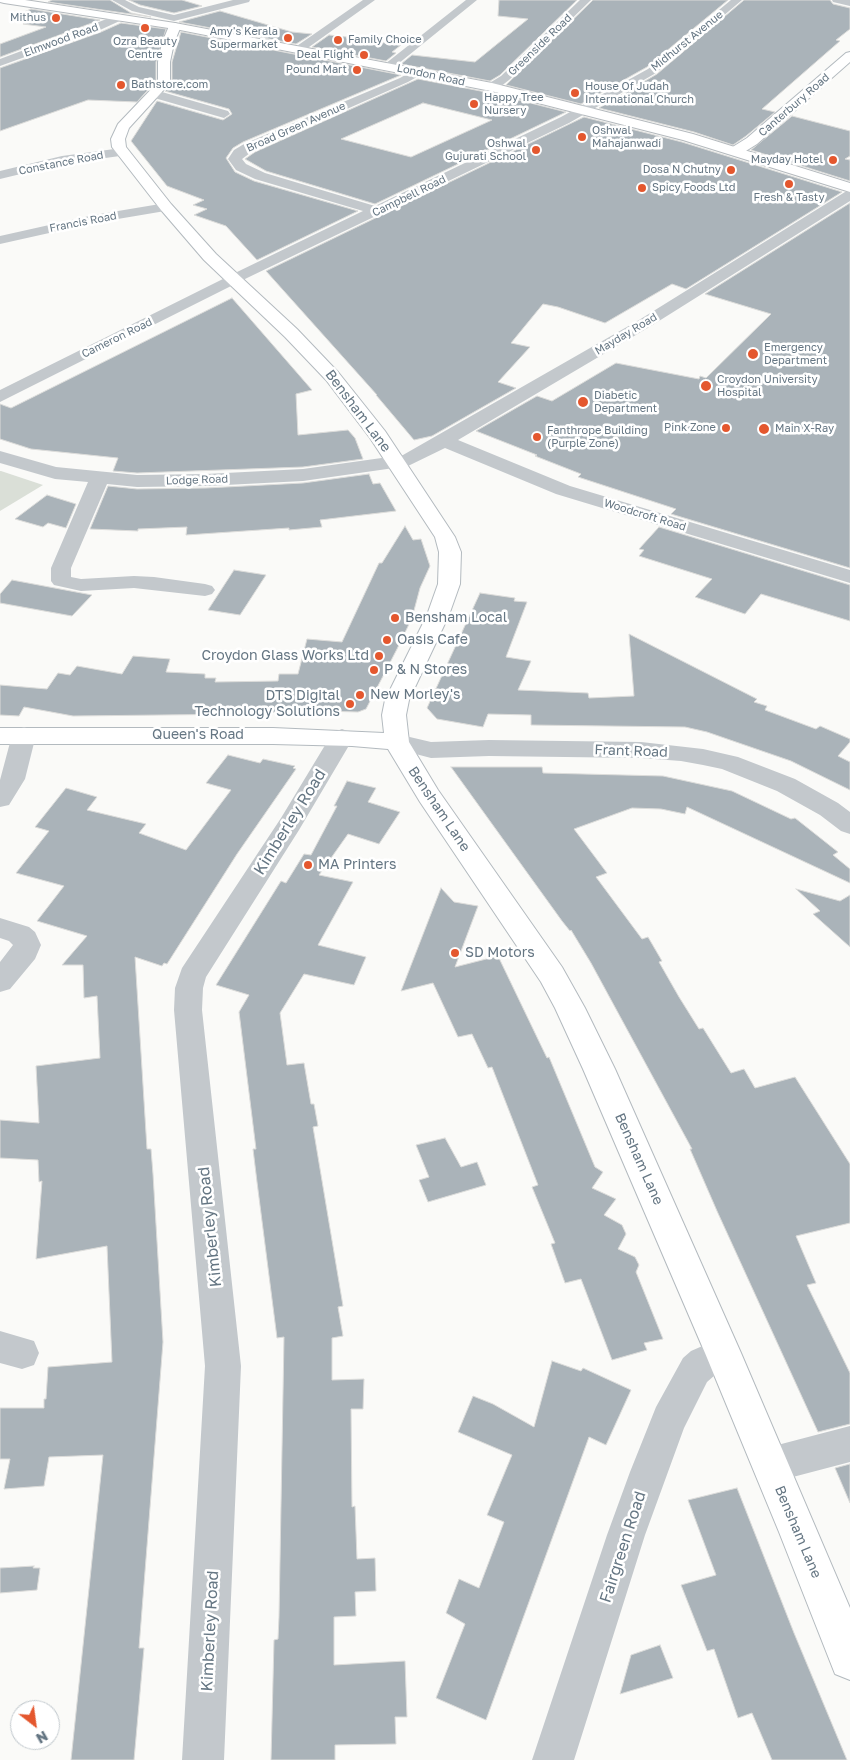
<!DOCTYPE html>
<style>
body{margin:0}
#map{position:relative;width:850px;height:1760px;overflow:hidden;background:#fafaf8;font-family:"Golos Text",sans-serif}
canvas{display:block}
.north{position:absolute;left:10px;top:1700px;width:50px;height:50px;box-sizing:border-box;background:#fff;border:1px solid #c1c8cd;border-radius:50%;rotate:150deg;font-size:14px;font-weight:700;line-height:20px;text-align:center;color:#657683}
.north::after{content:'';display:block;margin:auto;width:18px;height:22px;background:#e4572e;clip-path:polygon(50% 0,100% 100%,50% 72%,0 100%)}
</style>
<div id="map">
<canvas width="850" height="1760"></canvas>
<div class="north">N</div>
</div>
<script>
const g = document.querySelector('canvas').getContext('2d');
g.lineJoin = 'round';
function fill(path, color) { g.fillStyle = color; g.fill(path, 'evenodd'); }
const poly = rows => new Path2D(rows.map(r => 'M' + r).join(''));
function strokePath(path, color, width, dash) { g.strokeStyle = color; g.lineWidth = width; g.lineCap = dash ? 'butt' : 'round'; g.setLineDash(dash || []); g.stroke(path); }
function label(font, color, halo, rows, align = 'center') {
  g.font = font + ' "Golos Text",sans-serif'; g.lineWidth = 5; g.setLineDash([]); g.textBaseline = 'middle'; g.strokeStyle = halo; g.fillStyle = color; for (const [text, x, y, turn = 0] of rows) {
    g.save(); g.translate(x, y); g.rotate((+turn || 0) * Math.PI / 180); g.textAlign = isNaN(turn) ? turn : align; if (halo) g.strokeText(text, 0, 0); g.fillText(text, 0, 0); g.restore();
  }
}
const green = poly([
 [0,471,1,471,43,485,0,511]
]);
const building = poly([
 [52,0,110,0,131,13,151,17,48,2,52,0],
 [129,0,182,0,202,6,174,13,140,5,129,0],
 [499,0,577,0,500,75,490,81,401,64,412,55,475,62,528,19,498,16,499,0],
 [593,0,728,0,647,67,581,104,506,85,593,0],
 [744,0,830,0,833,4,850,8,850,29,836,40,840,41,762,109,775,112,746,136,733,145,694,132,599,108,657,74,744,0],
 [31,9,100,20,0,57,0,44,46,27,23,24,33,20,12,17,31,9],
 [220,11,292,32,312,34,296,44,179,22,220,11],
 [121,23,166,29,156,62,156,81,137,102,88,100,0,131,0,68,101,32,121,23],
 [181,32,401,75,243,142,233,148,226,158,235,172,254,181,358,211,257,260,226,226,194,215,207,209,193,205,204,200,167,186,131,141,157,101,223,120,232,114,229,109,165,91,172,83,172,62,181,32],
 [329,35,347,37,346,38,401,45,392,52,396,53,386,61,312,47,329,35],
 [418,79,491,93,566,112,375,204,266,171,245,159,255,152,418,79],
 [423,103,492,120,411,157,341,139,423,103],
 [792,116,850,131,850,156,845,159,850,160,850,181,751,150,792,116],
 [584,117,682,142,842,192,686,289,672,284,605,323,558,307,543,304,511,343,530,347,498,382,516,388,432,436,414,440,376,395,377,395,266,271,584,117],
 [850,203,850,568,671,514,676,509,578,477,581,474,535,456,537,455,476,431,537,396,552,401,616,363,699,379,700,376,706,378,771,314,705,294,850,203],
 [232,298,312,390,296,394,298,435,348,430,355,438,363,459,303,467,137,473,113,471,118,458,31,449,0,439,0,404,11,408,232,298],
 [369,474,373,484,380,483,396,511,320,520,322,527,289,530,289,528,186,535,187,527,138,529,138,531,90,529,108,486,137,489,206,488,303,483,369,474],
 [47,495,76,504,66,528,48,523,43,527,15,519,47,495],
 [405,526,413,540,421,539,430,566,420,588,412,618,397,649,366,709,358,712,323,711,322,713,250,712,249,714,73,716,24,707,19,716,0,715,0,685,47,689,58,673,70,675,77,666,122,674,133,656,170,659,166,672,205,674,205,678,216,678,215,682,278,681,279,674,298,674,307,639,342,642,379,563,382,563,405,526],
 [659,527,850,585,850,621,761,594,745,614,695,597,712,579,639,556,644,550,639,549,659,527],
 [234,570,266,575,240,615,208,610,234,570],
 [12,580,92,595,72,616,0,603,0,594,12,580],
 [480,593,515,598,514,601,527,602,506,657,531,661,518,690,588,693,589,698,634,696,629,634,757,699,754,702,767,706,765,710,816,729,820,726,850,739,850,742,838,756,850,762,850,790,791,761,707,732,685,727,531,725,531,715,488,714,483,727,437,719,427,708,480,593],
 [228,755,260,763,263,759,295,766,293,768,296,769,237,854,167,964,164,963,162,966,135,957,147,1149,151,1149,153,1174,163,1342,139,1648,144,1648,134,1760,71,1760,103,1455,49,1457,44,1486,4,1489,10,1459,0,1459,0,1408,44,1408,44,1399,46,1399,48,1367,112,1362,107,1246,36,1259,42,1181,39,1182,38,1160,0,1158,0,1120,39,1123,36,1066,100,1058,97,996,84,998,83,965,62,965,87,936,37,921,64,886,16,873,49,831,35,827,66,788,97,797,87,810,146,824,139,833,186,850,231,790,206,783,228,755],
 [451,767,542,767,543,773,663,776,732,791,791,819,795,818,838,852,833,855,850,869,850,883,687,807,685,814,661,809,632,808,574,829,607,873,596,877,642,939,648,937,662,961,659,962,679,997,699,1029,703,1028,731,1073,744,1069,755,1088,795,1077,850,1164,850,1223,796,1236,816,1283,807,1285,850,1373,850,1424,818,1432,717,1211,690,1149,692,1149,591,963,571,930,570,931,562,921,451,767],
 [347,781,376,788,368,802,400,812,379,844,348,834,319,875,353,882,318,945,366,957,354,985,304,974,280,1013,287,1065,304,1063,311,1104,314,1104,318,1126,313,1127,343,1306,338,1307,343,1336,332,1338,332,1380,364,1379,363,1409,351,1409,352,1507,355,1506,357,1559,375,1558,376,1591,355,1592,356,1616,334,1617,334,1665,405,1661,407,1717,395,1717,396,1744,335,1745,335,1760,271,1760,274,1640,278,1639,279,1617,284,1337,277,1338,257,1182,253,1149,256,1149,239,1012,249,995,216,985,281,881,286,883,304,854,311,855,337,806,334,806,347,781],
 [441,888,454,902,478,906,455,967,498,956,547,1058,549,1057,595,1167,603,1172,592,1188,616,1199,604,1215,622,1225,626,1234,618,1249,635,1257,639,1265,636,1272,663,1339,644,1343,647,1350,612,1360,581,1279,565,1283,551,1244,555,1243,532,1187,538,1185,492,1067,488,1068,472,1034,458,1037,433,983,401,991,441,888],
 [796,889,840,901,850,895,850,947,813,914,820,911,796,889],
 [445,1138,461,1167,477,1162,486,1185,428,1202,419,1180,429,1177,416,1145,445,1138],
 [552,1361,581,1371,583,1368,631,1390,606,1445,589,1437,486,1720,436,1698,465,1624,446,1613,459,1579,479,1588,504,1522,487,1515,512,1455,458,1432,473,1396,493,1404,534,1427,552,1361],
 [850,1464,850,1503,835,1468,850,1464],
 [737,1488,794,1633,847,1760,772,1760,752,1713,738,1718,714,1649,707,1651,681,1585,716,1575,688,1500,737,1488],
 [34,1566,33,1568,40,1568,37,1590,0,1593,0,1568,34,1566],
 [660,1645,673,1678,620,1694,631,1655,660,1645]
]);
const street = poly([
 [112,0,125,0,139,7,174,15,233,0,250,0,249,2,174,21,132,11,112,0],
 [363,0,375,0,302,52,294,52,292,50,294,48,363,0],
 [466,0,477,0,393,68,385,68,383,66,385,64,466,0],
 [580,0,591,0,509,80,496,90,488,90,486,87,488,84,501,76,580,0],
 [731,0,742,0,656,73,569,123,247,278,0,402,0,390,237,272,363,211,255,179,236,170,228,159,234,150,244,144,400,78,414,70,422,70,424,72,422,74,408,82,254,150,242,159,246,164,265,173,375,206,561,117,648,69,731,0],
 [832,0,850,0,850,6,833,2,832,0],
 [120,14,125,17,124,19,100,30,0,66,0,59,120,14],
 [155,90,228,111,230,114,224,118,151,97,149,94,155,90],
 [122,148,127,149,129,152,127,155,62,164,0,179,0,171,62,156,122,148],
 [850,191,850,201,651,326,458,440,570,486,850,570,850,583,556,494,445,448,408,466,303,481,206,486,137,487,107,484,71,568,71,577,81,579,134,576,154,577,205,584,212,586,215,590,212,594,205,596,134,588,81,591,54,585,51,581,51,568,88,482,55,479,0,463,0,451,56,467,137,475,206,474,303,469,403,455,639,320,845,192,850,191],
 [166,203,173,207,171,210,94,223,0,244,0,236,94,215,166,203],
 [24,727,32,730,36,735,25,779,9,805,0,807,0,780,12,735,16,730,24,727],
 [342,729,350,732,354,737,299,830,206,977,203,988,202,1010,241,1366,224,1760,182,1760,205,1366,174,1010,175,988,182,968,281,818,330,737,334,732,342,729],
 [397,734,431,742,489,740,641,742,703,749,738,757,795,779,838,803,850,812,850,834,841,831,820,815,777,791,722,769,703,765,681,761,641,758,489,756,431,758,389,747,385,742,389,737,397,734],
 [0,918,29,927,35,932,41,945,35,959,10,989,0,992,0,962,13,945,9,941,0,938,0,918],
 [0,1331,34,1341,39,1353,34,1365,22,1369,0,1363,0,1331],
 [723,1337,735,1341,740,1353,735,1365,715,1375,707,1382,684,1428,645,1535,574,1760,532,1760,607,1535,630,1472,656,1407,683,1358,691,1351,723,1337],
 [850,1426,850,1462,770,1483,757,1478,752,1465,757,1452,770,1447,850,1426]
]);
const secondary = poly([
 [175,23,181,26,174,43,170,62,170,83,129,128,125,139,126,147,171,204,216,254,297,329,338,372,385,431,455,537,461,552,460,584,449,615,409,700,406,715,409,742,438,790,562,967,585,1008,615,1069,741,1353,850,1608,850,1680,835,1674,779,1532,705,1353,583,1069,555,1008,541,982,420,802,388,749,352,746,273,744,0,744,0,728,273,728,384,733,382,715,385,700,427,615,438,584,439,552,435,537,370,438,326,380,285,337,204,260,161,210,112,147,111,139,118,124,158,82,158,62,162,43,169,26,175,23],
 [850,52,850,62,757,144,741,154,731,154,729,151,731,148,747,138,846,53,850,52]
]);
const primary = poly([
 [0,0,25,0,175,23,492,83,693,134,850,183,850,192,683,140,491,91,175,29,4,3,0,2,0,0]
]);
const markers = [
 [56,18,5,"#e4572e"],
 [145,28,5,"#e4572e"],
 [288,38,5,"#e4572e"],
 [338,40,5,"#e4572e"],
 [364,55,5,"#e4572e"],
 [357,70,5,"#e4572e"],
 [121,85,5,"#e4572e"],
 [575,93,5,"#e4572e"],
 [474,104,5,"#e4572e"],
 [582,137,5,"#e4572e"],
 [536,150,5,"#e4572e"],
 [833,160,5,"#e4572e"],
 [731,170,5,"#e4572e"],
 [789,184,5,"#e4572e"],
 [642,188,5,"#e4572e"],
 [753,354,6,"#e4572e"],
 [706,386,6,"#e4572e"],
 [583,402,6,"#e4572e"],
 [726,428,5,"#e4572e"],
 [764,429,6,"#e4572e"],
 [537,437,5,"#e4572e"],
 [395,618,5,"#e4572e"],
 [387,640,5,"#e4572e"],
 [379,656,5,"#e4572e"],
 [374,670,5,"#e4572e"],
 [360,695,5,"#e4572e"],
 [350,704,5,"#e4572e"],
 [308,865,5,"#e4572e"],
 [455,953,5,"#e4572e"]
];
const farPoinames = [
 ["Mithus",46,18,"right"],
 ["Amy's Kerala",278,32,"right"],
 ["Supermarket",278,45,"right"],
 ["Family Choice",348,40],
 ["Ozra Beauty",145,42,"center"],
 ["Centre",145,55,"center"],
 ["Deal Flight",354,55,"right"],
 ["Pound Mart",347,70,"right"],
 ["Bathstore.com",131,85],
 ["House Of Judah",585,87],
 ["International Church",585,100],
 ["Happy Tree",484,98],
 ["Nursery",484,111],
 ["Oshwal",592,131],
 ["Mahajanwadi",592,144],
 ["Oshwal",526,144,"right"],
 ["Gujurati School",526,157,"right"],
 ["Mayday Hotel",823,160,"right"],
 ["Dosa N Chutny",721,170,"right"],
 ["Spicy Foods Ltd",652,188],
 ["Fresh & Tasty",789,198,"center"],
 ["Emergency",764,348],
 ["Department",764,361],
 ["Croydon University",717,380],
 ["Hospital",717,393],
 ["Diabetic",594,396],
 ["Department",594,409],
 ["Pink Zone",716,428,"right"],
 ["Main X-Ray",775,429],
 ["Fanthrope Building",547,431],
 ["(Purple Zone)",547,444]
];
const farStreetnames = [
 ["Elmwood Road",61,40,-20],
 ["Midhurst Avenue",687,41,-39],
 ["Greenside Road",540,45,-44],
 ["London Road",431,75,12],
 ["Canterbury Road",794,105,-41],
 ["Broad Green Avenue",296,127,-24],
 ["Constance Road",61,163,-11],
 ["Campbell Road",409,196,-26],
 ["Francis Road",83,222,-11],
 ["Mayday Road",626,334,-31],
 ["Cameron Road",117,338,-26],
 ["Lodge Road",197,480,-2],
 ["Woodcroft Road",645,515,17]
];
const streetNames = [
 ["Bensham Lane",358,411,53],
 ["Queen's Road",198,735],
 ["Frant Road",631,751,2],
 ["Bensham Lane",439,809,56],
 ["Bensham Lane",639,1159,66],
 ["Bensham Lane",798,1532,67]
];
const poiNames = [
 ["Bensham Local",405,618],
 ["Oasis Cafe",397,640],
 ["Croydon Glass Works Ltd",369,656,"right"],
 ["P & N Stores",384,670],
 ["New Morley's",370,695],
 ["DTS Digital",340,696,"right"],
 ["Technology Solutions",340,712,"right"],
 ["MA Printers",318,865],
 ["SD Motors",465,953]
];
const nearStreetnames = [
 ["Kimberley Road",290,822,-58],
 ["Kimberley Road",210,1227,-96],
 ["Fairgreen Road",623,1547,-72],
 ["Kimberley Road",210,1631,-87]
];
fill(green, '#dadfd7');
fill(building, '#aab3b9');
strokePath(building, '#dcdcda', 1);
strokePath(secondary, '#b3babf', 2);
strokePath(primary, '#b5babe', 2);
fill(street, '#c3c8cc');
fill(secondary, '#fff');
fill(primary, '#fff');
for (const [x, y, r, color] of markers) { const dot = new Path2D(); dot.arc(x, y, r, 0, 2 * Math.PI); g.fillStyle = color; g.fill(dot); strokePath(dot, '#fff', 2); }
label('11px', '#657683', '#fff', farPoinames, 'left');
label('11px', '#657683', '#fff', farStreetnames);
label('14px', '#657683', '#fff', streetNames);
label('14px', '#657683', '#fff', poiNames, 'left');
label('16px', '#657683', '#fff', nearStreetnames);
</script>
